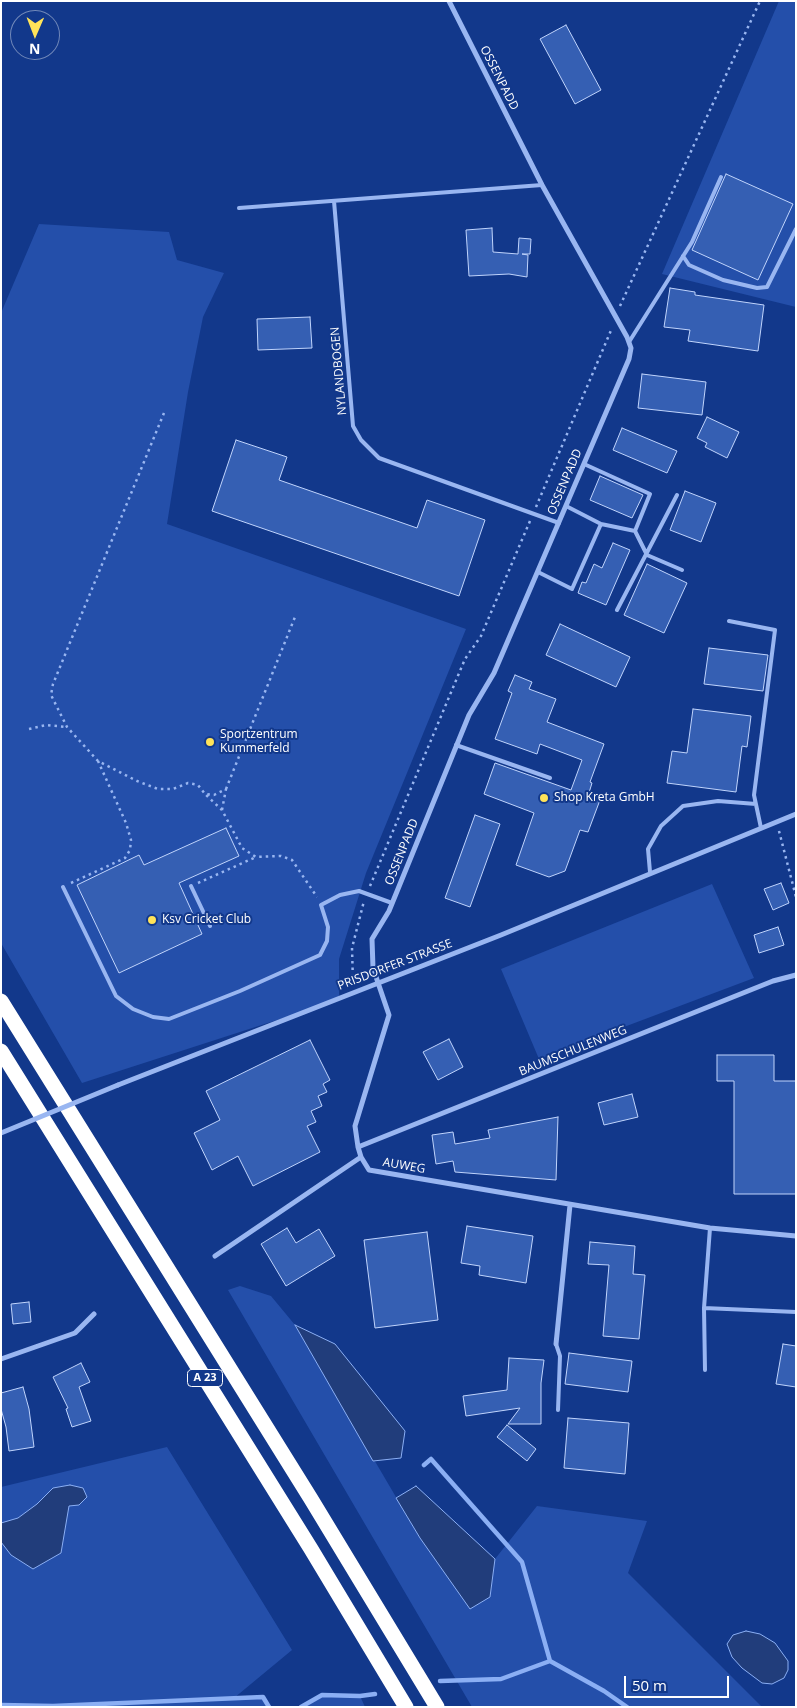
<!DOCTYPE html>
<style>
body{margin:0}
#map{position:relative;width:797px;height:1708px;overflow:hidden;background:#12388b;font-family:"Open Sans",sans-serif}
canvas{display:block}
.frame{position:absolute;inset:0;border:2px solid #fff;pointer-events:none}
.north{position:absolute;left:10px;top:10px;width:50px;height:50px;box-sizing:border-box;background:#12388b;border:1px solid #7188b9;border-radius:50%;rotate:181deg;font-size:14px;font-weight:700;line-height:20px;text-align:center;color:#fff}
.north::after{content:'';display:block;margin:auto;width:18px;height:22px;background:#ffe359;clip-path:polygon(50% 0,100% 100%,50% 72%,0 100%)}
.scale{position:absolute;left:624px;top:1676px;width:105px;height:22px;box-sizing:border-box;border:2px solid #fff;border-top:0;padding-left:6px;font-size:15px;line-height:18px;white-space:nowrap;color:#fff;-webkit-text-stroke:4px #12388b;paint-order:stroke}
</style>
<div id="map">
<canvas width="797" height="1708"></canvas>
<div class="frame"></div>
<div class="north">N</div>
<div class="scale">50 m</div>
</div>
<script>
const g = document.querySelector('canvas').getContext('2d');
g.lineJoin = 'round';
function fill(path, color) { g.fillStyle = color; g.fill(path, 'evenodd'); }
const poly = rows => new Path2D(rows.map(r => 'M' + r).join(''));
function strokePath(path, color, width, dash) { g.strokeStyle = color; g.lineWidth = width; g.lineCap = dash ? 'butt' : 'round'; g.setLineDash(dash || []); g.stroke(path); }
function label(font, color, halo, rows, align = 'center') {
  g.font = font + ' "Open Sans",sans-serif'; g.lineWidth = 4; g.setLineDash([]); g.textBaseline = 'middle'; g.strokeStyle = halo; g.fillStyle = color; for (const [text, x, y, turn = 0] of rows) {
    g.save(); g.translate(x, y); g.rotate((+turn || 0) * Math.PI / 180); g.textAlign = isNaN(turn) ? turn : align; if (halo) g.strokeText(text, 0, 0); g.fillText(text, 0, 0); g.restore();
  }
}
const green = poly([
 [779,1,796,1,796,307,662,274],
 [39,224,169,232,177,260,224,273,203,317,188,392,167,524,466,629,366,873,339,959,339,1000,82,1083,1,943,1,313],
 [712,884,754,978,539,1059,501,969],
 [240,1286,271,1296,295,1325,420,1538,490,1597,495,1559,537,1506,647,1521,628,1573,762,1707,472,1707,228,1290],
 [167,1447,292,1650,234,1698,263,1697,269,1707,1,1707,1,1487],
 [322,1695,360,1696,365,1707,301,1707]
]);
const water = poly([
 [295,1325,335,1344,405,1431,401,1458,373,1461,295,1325],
 [70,1485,83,1488,87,1497,79,1505,69,1506,61,1553,33,1569,11,1555,1,1542,1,1523,18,1518,37,1504,53,1488,70,1485],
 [416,1486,495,1559,490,1597,470,1609,420,1538,396,1498,416,1486],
 [746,1631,760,1634,775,1643,788,1661,788,1670,784,1678,772,1684,762,1683,742,1668,732,1657,727,1644,733,1635,746,1631]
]);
const stream = poly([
 [424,1465,431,1459,522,1562,550,1661,604,1691,627,1707],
 [440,1681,501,1679,550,1661],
 [1,1705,53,1706,263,1697,269,1707],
 [301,1707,322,1695,360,1696,375,1694]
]);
const building = poly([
 [566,25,601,90,575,104,540,39,566,25],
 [726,174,793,204,758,280,692,250,726,174],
 [492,228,493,252,518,254,519,238,531,239,530,254,522,254,528,255,527,277,509,274,469,276,466,230,492,228],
 [670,288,695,292,695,295,764,305,758,351,688,341,690,330,664,327,670,288],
 [310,317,312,348,258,350,257,319,310,317],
 [642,374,706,382,702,415,638,408,642,374],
 [707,417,739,432,727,458,705,447,707,443,697,438,707,417],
 [622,428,677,451,667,473,613,450,622,428],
 [236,440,287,457,279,480,417,528,427,500,485,520,459,596,212,511,236,440],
 [600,476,643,495,632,518,590,500,600,476],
 [685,491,716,503,701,542,670,530,685,491],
 [613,543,630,550,606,605,578,593,582,582,586,583,594,564,602,568,613,543],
 [647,564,687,583,664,633,624,615,647,564],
 [560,624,630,657,616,687,546,655,560,624],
 [709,648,768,655,763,691,704,684,709,648],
 [515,675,532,682,529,689,556,699,547,722,604,744,590,782,592,783,588,796,600,800,588,832,580,830,565,871,549,877,516,865,534,813,484,794,495,763,571,790,582,760,540,744,537,754,495,739,512,693,508,691,515,675],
 [693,709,751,716,747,747,742,746,736,792,667,783,672,751,687,753,693,709],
 [475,815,500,824,470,907,445,898,475,815],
 [226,828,239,856,179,883,202,934,119,973,77,885,139,855,144,865,226,828],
 [781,883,789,903,773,910,764,889,781,883],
 [778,927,784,945,759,953,754,935,778,927],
 [449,1039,463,1067,438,1080,423,1052,449,1039],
 [310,1040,330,1080,323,1084,327,1092,318,1096,322,1106,311,1111,316,1122,307,1126,320,1152,253,1186,238,1156,212,1170,194,1133,220,1120,206,1091,310,1040],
 [717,1055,774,1055,774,1081,796,1081,796,1194,734,1194,734,1081,717,1081,717,1055],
 [632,1094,638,1117,604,1125,598,1103,632,1094],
 [558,1117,556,1180,455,1172,453,1161,436,1164,432,1135,453,1132,455,1144,490,1138,488,1130,558,1117],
 [467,1226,533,1236,526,1283,479,1275,480,1266,461,1263,467,1226],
 [287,1228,296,1243,319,1229,335,1256,286,1286,261,1244,287,1228],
 [427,1232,438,1320,375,1328,364,1240,427,1232],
 [590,1242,635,1246,633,1274,645,1275,639,1339,603,1336,609,1265,588,1264,590,1242],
 [29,1302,31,1322,13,1324,11,1304,29,1302],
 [783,1344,796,1346,796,1387,776,1384,783,1344],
 [569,1353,632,1361,628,1392,565,1384,569,1353],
 [509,1358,544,1360,541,1383,541,1424,508,1424,520,1408,466,1416,463,1396,507,1390,509,1358],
 [81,1363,90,1382,79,1387,91,1421,72,1427,66,1409,68,1408,53,1377,81,1363],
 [23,1387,29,1409,34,1447,9,1451,6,1427,1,1409,1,1393,23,1387],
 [568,1418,629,1423,625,1474,564,1468,568,1418],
 [507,1425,536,1449,527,1461,497,1437,507,1425]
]);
const path = poly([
 [620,306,760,1],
 [164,413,53,684,51,695,67,727,98,761,137,781,158,789,173,789,188,783,198,785,205,794],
 [536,507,612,328],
 [29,729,46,725,67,727],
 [226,789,295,617],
 [222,810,226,789,214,795,205,794,222,810,242,848,256,857,281,856,292,860,317,897],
 [779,831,796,897],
 [71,883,125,858,130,850,131,840,126,823,98,761],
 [198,883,256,857],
 [370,886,465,659,481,636,530,521],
 [353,983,352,948,364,901]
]);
const lane = poly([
 [334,201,353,426,361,440,379,458,559,523],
 [239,208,542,185],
 [683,256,689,265,723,280,757,288,767,287,796,229],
 [629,342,692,242,721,177],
 [566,506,601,524,635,531,650,494,584,464],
 [635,531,647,555,682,570],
 [538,572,572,589,601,524],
 [617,610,677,495],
 [729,621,775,630,754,795,761,828],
 [456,745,550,778],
 [650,872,648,849,661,826,683,806,718,801,756,804],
 [191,886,210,926],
 [63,887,116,996,133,1009,153,1017,169,1019,240,991,320,955,327,941,328,927,321,905,340,895,359,891,392,903],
 [704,1308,796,1312],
 [556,1344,560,1356,558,1410],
 [705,1370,704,1308,710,1228]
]);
const street = poly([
 [449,1,542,185,627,337,631,348,629,359,494,673,469,715,389,911,372,939,373,968,389,1015,355,1126,358,1147,361,1157,369,1170,710,1228,796,1236],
 [118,1085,501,935,796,814],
 [358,1147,773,981,796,975],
 [215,1256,361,1157],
 [556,1344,570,1205],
 [1,1359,75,1333,94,1314]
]);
const highway = poly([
 [1,1001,311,1499,437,1707],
 [1,1051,311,1549,406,1707]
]);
const streetBridge = poly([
 [1,1133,118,1085]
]);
const markers = [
 [210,742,5,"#ffe359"],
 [544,798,5,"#ffe359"],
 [152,920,5,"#ffe359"]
];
const shields = [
 [205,1378,35]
];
const shieldNames = [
 ["A 23",205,1378]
];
const streetNames = [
 ["OSSENPADD",499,78,63],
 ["NYLANDBOGEN",339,371,-95],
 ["OSSENPADD",565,482,-67],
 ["OSSENPADD",402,852,-68],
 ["PRISDORFER STRASSE",395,965,-21],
 ["BAUMSCHULENWEG",573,1051,-22],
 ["AUWEG",404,1166,10]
];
const poiNames = [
 ["Sportzentrum",220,735],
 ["Kummerfeld",220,749],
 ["Shop Kreta GmbH",554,798],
 ["Ksv Cricket Club",162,920]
];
fill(green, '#244faa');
fill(water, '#213d7b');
strokePath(water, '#8baff4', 1);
strokePath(stream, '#8baff4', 4.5);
fill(building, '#355fb3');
strokePath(building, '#c0d4fc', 1);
strokePath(path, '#99b6f1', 2.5, [2.5, 4]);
strokePath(lane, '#99b6f1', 4);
strokePath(street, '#99b6f1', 5);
strokePath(highway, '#fff', 15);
strokePath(streetBridge, '#99b6f1', 5);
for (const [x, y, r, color] of markers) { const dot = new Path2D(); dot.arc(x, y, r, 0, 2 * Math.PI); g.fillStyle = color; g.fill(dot); strokePath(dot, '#12388b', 2); }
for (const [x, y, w] of shields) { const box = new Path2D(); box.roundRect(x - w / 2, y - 8.5, w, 17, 4); g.fillStyle = '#12388b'; g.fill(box); strokePath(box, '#fff', 1); }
label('bold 11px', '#fff', null, shieldNames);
label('12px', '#fff', '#12388b', streetNames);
label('12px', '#fff', '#12388b', poiNames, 'left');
</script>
